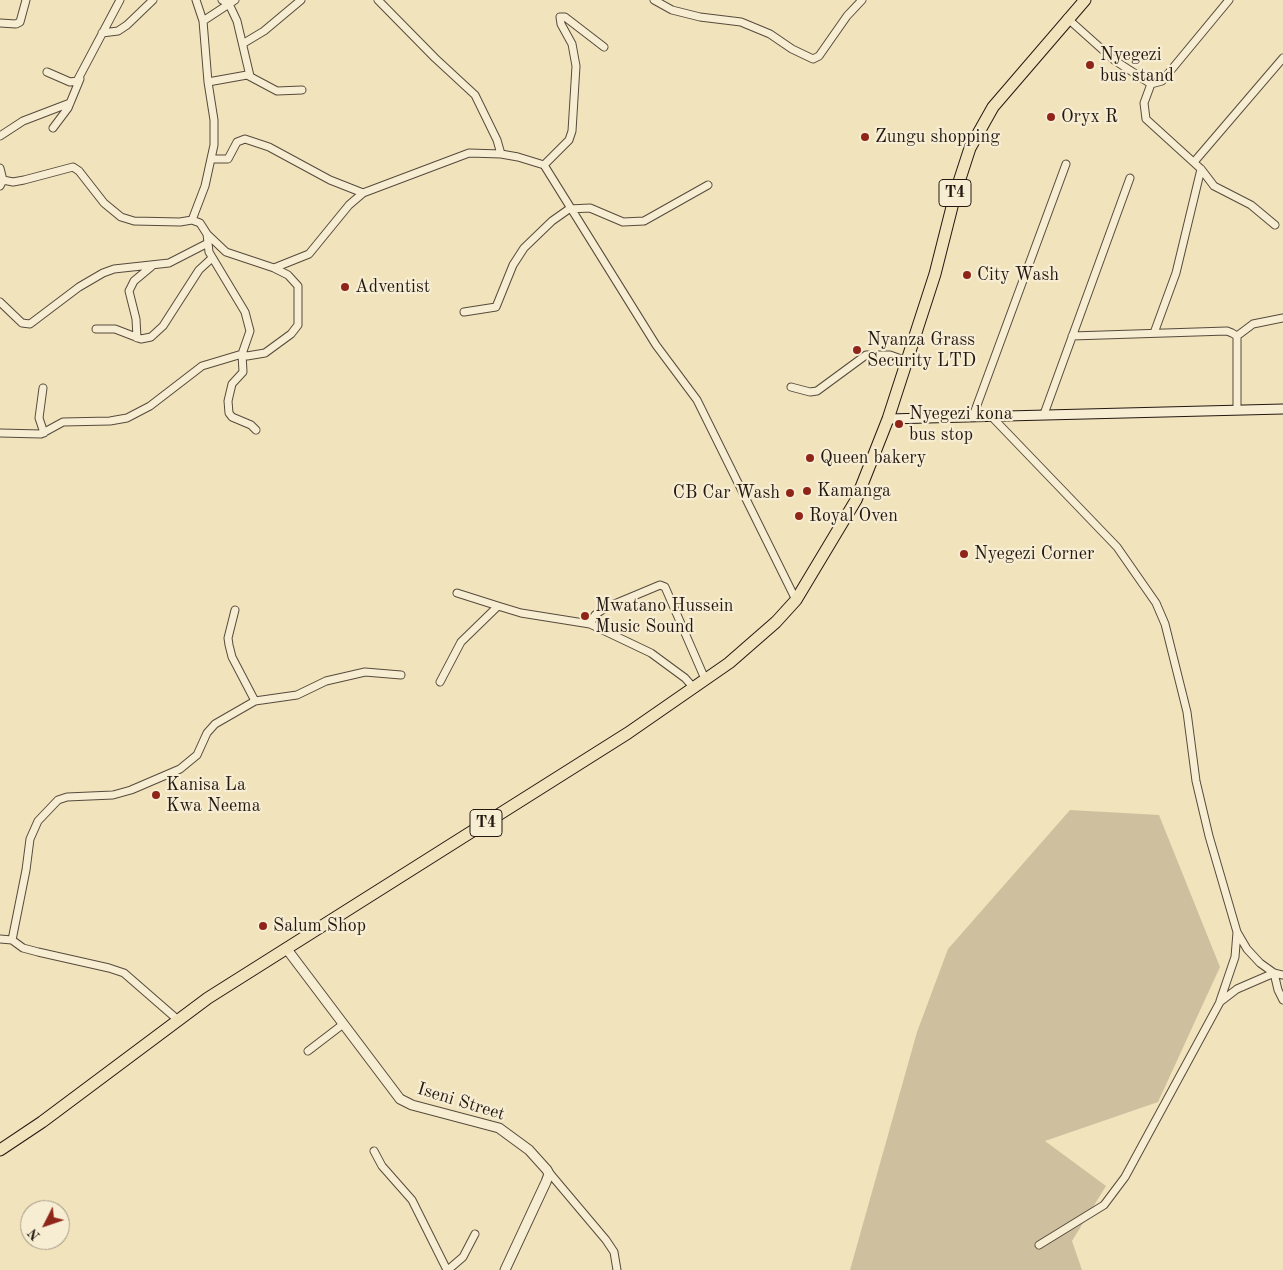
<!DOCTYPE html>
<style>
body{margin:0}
#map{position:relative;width:1283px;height:1270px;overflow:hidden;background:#f1e3bb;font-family:"Old Standard TT",serif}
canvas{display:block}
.north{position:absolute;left:20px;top:1200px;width:50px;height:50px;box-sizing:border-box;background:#f6edd3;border:1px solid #a29886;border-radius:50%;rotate:229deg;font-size:14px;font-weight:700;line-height:20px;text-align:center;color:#231812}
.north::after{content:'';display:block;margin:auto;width:18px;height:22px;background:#8f2418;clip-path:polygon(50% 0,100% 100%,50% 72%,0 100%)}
</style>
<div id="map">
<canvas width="1283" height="1270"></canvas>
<div class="north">N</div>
</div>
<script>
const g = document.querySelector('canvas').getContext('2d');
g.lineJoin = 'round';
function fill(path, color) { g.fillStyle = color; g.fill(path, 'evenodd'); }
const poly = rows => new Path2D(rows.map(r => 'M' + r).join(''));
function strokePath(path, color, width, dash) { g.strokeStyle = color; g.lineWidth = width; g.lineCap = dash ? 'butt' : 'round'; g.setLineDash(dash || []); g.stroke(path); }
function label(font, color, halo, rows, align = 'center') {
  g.font = font + ' "Old Standard TT",serif'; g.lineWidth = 4.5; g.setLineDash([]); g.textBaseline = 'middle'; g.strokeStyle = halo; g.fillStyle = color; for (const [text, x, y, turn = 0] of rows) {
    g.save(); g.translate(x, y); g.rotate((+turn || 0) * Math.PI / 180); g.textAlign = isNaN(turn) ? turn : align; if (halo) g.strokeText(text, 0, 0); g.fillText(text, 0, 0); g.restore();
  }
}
const green = poly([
 [1070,810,1159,815,1220,967,1158,1102,1045,1141,1106,1186,1072,1241,1082,1270,850,1270,917,1032,948,949]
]);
const minor = poly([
 [222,0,229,4,237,21,250,76],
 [378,0,435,58,475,95,497,140,501,154],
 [654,0,672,10,700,17,741,22,770,34,792,49,813,59,819,56,847,16,862,0],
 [1067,18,1114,60,1151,84,1162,81,1229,0],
 [203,21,235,0],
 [0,23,16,24,20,22,26,0],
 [102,33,118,31,127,25,153,0],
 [244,43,264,31,301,0],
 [47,72,70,82,77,81,120,0],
 [208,82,247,75,277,91,302,90],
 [1151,84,1144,103,1146,119,1201,169,1214,186,1251,205,1275,225],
 [53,128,68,108,80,79],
 [0,136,23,121,70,103],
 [211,159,228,159,237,142,245,139,269,147,330,180,363,193],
 [1194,162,1283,58],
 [544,165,569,140,572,131,576,66,572,44,561,24,560,17,565,17,604,47],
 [0,168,3,180,0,186],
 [192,220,205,186,214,145,214,120,208,82,203,21,196,0],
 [207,234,226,252,274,268],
 [0,302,22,323,30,324,79,287,103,273,114,269,169,263,206,244],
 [464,312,496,307,513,265,524,248,552,221,569,209,590,208,623,222,644,221,708,185],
 [96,329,115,329,141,339,151,337,163,326,199,270,212,258],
 [1154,333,1176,273,1201,169],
 [1072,336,1227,331,1232,333,1237,336,1237,410],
 [1237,336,1253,324,1283,318],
 [137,338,136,319,129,291,134,281,152,266],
 [791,387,810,392,817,391,866,355,890,355,907,361],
 [43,388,39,418,44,433],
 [1044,414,1130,178],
 [973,416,1066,164],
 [991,416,1117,547,1156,603,1165,624,1187,712,1196,781,1209,836,1237,932,1247,949,1260,963,1274,973,1283,975],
 [256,430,251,425,232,417,229,413,228,401,232,384,243,372,242,354,247,356,265,353,291,334,298,325,298,286,288,275,274,268,309,254,349,205,363,193,469,153,501,154,518,157,544,165,656,345,697,400,796,600],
 [0,433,41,434,63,422,110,421,127,418,150,406,202,366,242,354,250,331,245,312,209,252,207,234,200,223,192,220,180,222,134,221,121,217,104,203,79,171,73,167,24,180,13,182,3,180],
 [457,593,498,606],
 [235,610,228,638,229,645,232,657,255,701],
 [590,624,595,615,605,608,660,585,665,587,705,679],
 [440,682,461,642,498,606,521,613,590,624,651,653,685,678,693,687],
 [0,939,12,940,23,948,38,952,109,968,124,973,178,1020],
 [12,940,26,870,30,839,38,821,58,800,67,797,113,795,131,790,180,769,197,755,207,733,215,724,255,701,297,695,326,681,365,672,401,675],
 [1220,1001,1235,957,1237,932],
 [308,1051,342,1025],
 [374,1151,382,1166,412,1200,447,1270],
 [547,1170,606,1240,614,1252,617,1270],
 [1039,1245,1104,1205,1125,1177,1220,1002,1237,989,1274,973,1278,990,1283,1000],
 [448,1270,463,1257,475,1234]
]);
const tertiary = poly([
 [286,948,400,1099,412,1105,499,1128,529,1150,547,1170,549,1174,546,1182,505,1270]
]);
const secondary = poly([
 [888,419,1283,409]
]);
const trunk = poly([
 [0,1150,42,1122,208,998,628,733,729,663,776,622,796,600,856,500,888,419,935,274,956,191,970,148,993,107,1085,0]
]);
const markers = [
 [1090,65,5,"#8f2418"],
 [1051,117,5,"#8f2418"],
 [865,137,5,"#8f2418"],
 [967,275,5,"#8f2418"],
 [345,287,5,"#8f2418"],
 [857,350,5,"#8f2418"],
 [899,424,5,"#8f2418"],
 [810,458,5,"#8f2418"],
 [807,491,5,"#8f2418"],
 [790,493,5,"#8f2418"],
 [799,516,5,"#8f2418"],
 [964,554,5,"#8f2418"],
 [585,616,5,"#8f2418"],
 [156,795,5,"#8f2418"],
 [263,926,5,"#8f2418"]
];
const shields = [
 [955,193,32],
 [486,823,32]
];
const shieldNames = [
 ["T4",955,193],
 ["T4",486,823]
];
const poiNames = [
 ["Nyegezi",1100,55],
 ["bus stand",1100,76],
 ["Oryx R",1061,117],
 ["Zungu shopping",875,137],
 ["City Wash",977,275],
 ["Adventist",355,287],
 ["Nyanza Grass",867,340],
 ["Security LTD",867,361],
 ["Nyegezi kona",909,414],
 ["bus stop",909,435],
 ["Queen bakery",820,458],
 ["Kamanga",817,491],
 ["CB Car Wash",780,493,"right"],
 ["Royal Oven",809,516],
 ["Nyegezi Corner",974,554],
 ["Mwatano Hussein",595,606],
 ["Music Sound",595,627],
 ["Kanisa La",166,785],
 ["Kwa Neema",166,806],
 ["Salum Shop",273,926]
];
const streetNames = [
 ["Iseni Street",461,1102,17]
];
fill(green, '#cec09e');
strokePath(minor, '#564b3c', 9);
strokePath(tertiary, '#564b3c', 11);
strokePath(secondary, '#231812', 11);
strokePath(trunk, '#231812', 13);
strokePath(minor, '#f6edd3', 7);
strokePath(tertiary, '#f6edd3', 9);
strokePath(secondary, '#f6edd3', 9);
strokePath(trunk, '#f1e3bb', 11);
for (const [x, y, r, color] of markers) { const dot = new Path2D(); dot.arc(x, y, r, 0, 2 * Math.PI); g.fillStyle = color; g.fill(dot); strokePath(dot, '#f6edd3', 2); }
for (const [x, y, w] of shields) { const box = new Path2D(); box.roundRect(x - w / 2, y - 13.5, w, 27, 4); g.fillStyle = '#f6edd3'; g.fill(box); strokePath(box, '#231812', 1); }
label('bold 16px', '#231812', null, shieldNames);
label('18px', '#231812', '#f6edd3', poiNames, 'left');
label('18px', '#231812', '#f6edd3', streetNames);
</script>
